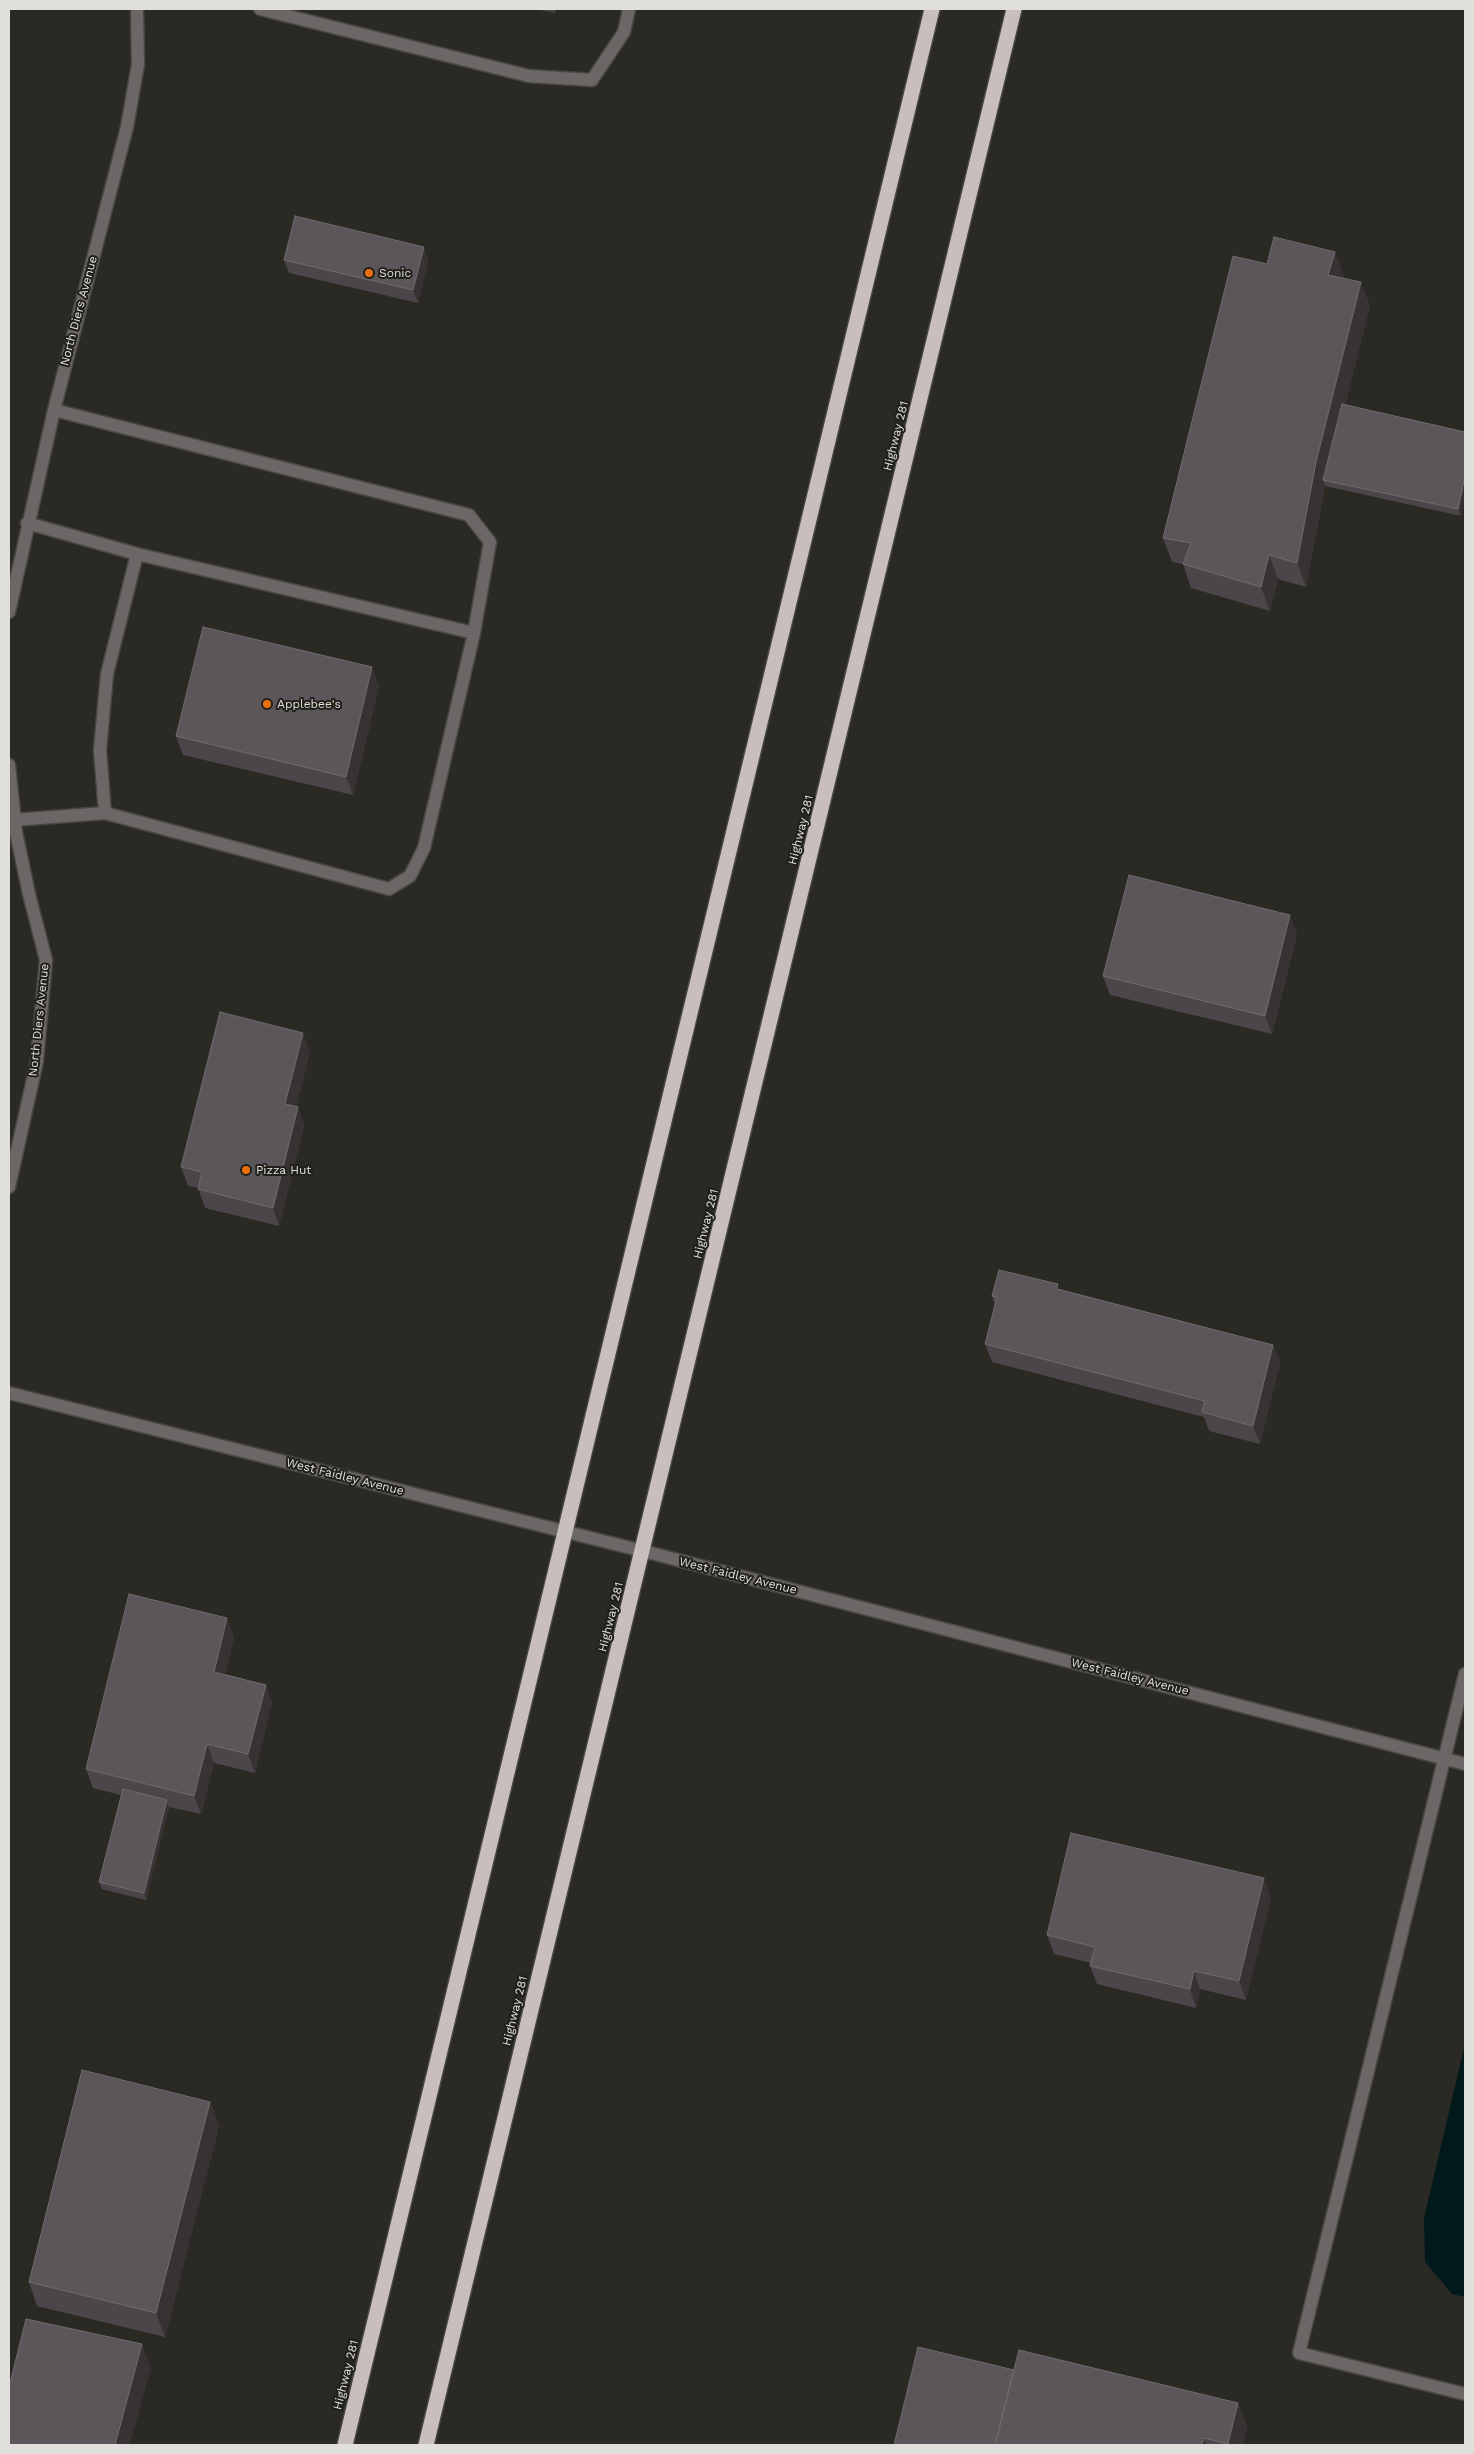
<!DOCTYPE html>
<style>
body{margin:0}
#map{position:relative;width:1474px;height:2454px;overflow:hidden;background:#2a2923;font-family:"Work Sans",sans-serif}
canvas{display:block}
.frame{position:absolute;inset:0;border:10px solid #e0dfdb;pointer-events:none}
</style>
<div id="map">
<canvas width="1474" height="2454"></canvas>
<div class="frame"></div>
</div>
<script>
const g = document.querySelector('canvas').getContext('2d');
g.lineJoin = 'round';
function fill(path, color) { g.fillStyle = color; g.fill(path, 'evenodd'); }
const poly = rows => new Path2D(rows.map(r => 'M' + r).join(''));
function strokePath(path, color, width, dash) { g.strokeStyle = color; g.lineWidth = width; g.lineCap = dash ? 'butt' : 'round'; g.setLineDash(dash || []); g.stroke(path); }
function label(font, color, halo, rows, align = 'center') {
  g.font = font + ' "Work Sans",sans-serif'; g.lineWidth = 4; g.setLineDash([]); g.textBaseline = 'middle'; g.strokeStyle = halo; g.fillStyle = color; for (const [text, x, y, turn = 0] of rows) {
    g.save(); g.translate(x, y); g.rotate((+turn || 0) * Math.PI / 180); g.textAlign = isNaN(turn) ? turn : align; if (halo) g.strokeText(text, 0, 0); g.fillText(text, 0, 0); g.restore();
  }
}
const water = poly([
 [1465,2044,1465,2297,1452,2294,1425,2262,1424,2218]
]);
const minor = poly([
 [260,9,529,76,592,80,624,32,629,9],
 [27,523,137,554,474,633],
 [9,612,54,410,127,127,138,64,137,9],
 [9,765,16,832,29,894,46,960,37,1061,9,1187],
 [105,813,100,750,107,674,137,554],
 [14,820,105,813,389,889,410,876,424,848,474,633,490,542,469,515,54,410],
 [9,1393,643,1551,1465,1764],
 [1465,1674,1299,2353,1465,2394]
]);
const highway = poly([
 [345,2445,932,9],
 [426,2445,1014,9]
]);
const wall = poly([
 [535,9,556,9,555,13],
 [1335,252,1344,276,1343,278,1370,305,1345,405,1465,432,1461,516,1325,486,1306,587,1278,579,1270,611,1191,588,1183,564,1172,562,1163,538,1267,264],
 [284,260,428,260,418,303,289,273],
 [379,686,353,795,183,755,176,736],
 [1297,934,1272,1034,1110,995,1103,976],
 [310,1052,296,1107,298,1107,304,1126,279,1226,205,1208,198,1188,188,1186,181,1167],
 [1060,1289,1273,1345,1280,1363,1260,1444,1209,1431,1204,1417,992,1362,985,1344,995,1305,992,1296],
 [234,1637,225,1674,266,1685,272,1703,255,1773,214,1763,201,1814,169,1807,146,1900,102,1889,99,1882,121,1795,93,1788,86,1769],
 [1271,1897,1246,2000,1200,1989,1196,2008,1097,1984,1090,1966,1091,1963,1054,1954,1047,1935],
 [210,2102,219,2126,165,2337,37,2306,29,2282],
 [1014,2370,1238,2403,1247,2427,1243,2445,894,2445]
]);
const shadedWall = poly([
 [424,247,428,260,418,303,413,290],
 [1335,252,1344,276,1336,299,1328,275],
 [1361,282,1370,305,1326,481,1323,480,1325,486,1306,587,1297,563,1316,462],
 [1465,476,1465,494,1461,516,1458,509],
 [1269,555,1278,579,1270,611,1261,587],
 [372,667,379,686,353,795,346,777],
 [1290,915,1297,934,1272,1034,1265,1016],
 [303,1033,310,1052,292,1123,285,1104],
 [298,1107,304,1126,279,1226,273,1208],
 [1273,1345,1280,1363,1260,1444,1253,1426],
 [227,1618,234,1637,221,1690,214,1672],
 [266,1685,272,1703,255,1773,248,1754],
 [207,1744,214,1763,201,1814,194,1796],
 [167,1800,169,1807,146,1900,144,1893],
 [1264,1878,1271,1897,1246,2000,1239,1981],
 [1194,1971,1200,1989,1196,2008,1190,1989],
 [210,2102,219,2126,165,2337,156,2313],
 [142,2344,151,2368,130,2445,115,2445],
 [1238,2403,1247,2427,1243,2445,1229,2445,1228,2444],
 [1204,2438,1206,2445,1202,2445]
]);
const building = poly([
 [295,216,424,247,413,290,284,260,295,216],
 [1274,237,1335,252,1328,275,1361,282,1316,462,1297,563,1269,555,1261,587,1183,564,1191,543,1163,538,1233,256,1267,264,1274,237],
 [1342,404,1465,432,1465,476,1458,509,1323,480,1342,404],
 [203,627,372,667,346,777,176,736,203,627],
 [1129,875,1290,915,1265,1016,1103,976,1129,875],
 [220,1012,303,1033,285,1104,298,1107,273,1208,198,1189,202,1172,181,1167,220,1012],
 [999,1270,1058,1284,1057,1289,1273,1345,1253,1426,1202,1412,1205,1401,985,1344,997,1297,992,1296,999,1270],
 [129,1594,227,1618,214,1672,266,1685,248,1754,207,1744,194,1796,86,1769,129,1594],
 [123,1789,167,1800,144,1893,99,1882,123,1789],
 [1071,1833,1264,1878,1239,1981,1194,1971,1190,1989,1090,1966,1095,1947,1047,1935,1071,1833],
 [82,2070,210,2102,156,2313,29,2282,82,2070],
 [26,2319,142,2344,115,2445,9,2445,9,2387,26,2319],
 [918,2347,1014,2370,995,2445,894,2445,918,2347],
 [1019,2350,1238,2403,1228,2444,1204,2438,1202,2445,995,2445,1019,2350]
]);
const markers = [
 [369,273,5,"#e8710a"],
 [267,704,5,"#e8710a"],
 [246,1170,5,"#e8710a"]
];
const poiNames = [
 ["Sonic",379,273],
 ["Applebee's",277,704],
 ["Pizza Hut",256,1170]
];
const streetNames = [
 ["North Diers Avenue",79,311,-75],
 ["Highway 281",896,436,-76],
 ["Highway 281",801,830,-76],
 ["North Diers Avenue",39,1020,-84],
 ["Highway 281",706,1224,-76],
 ["West Faidley Avenue",345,1477,14],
 ["West Faidley Avenue",738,1576,14],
 ["Highway 281",611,1617,-76],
 ["West Faidley Avenue",1130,1677,14],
 ["Highway 281",515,2011,-76],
 ["Highway 281",346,2375,-76]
];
fill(water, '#02191b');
strokePath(minor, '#474640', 15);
strokePath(highway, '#474640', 18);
strokePath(minor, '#6b6767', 12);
strokePath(highway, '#c7bebd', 15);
fill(wall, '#4a464a');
fill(shadedWall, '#373334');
fill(building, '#5a565a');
strokePath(building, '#6f6c6e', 1);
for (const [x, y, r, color] of markers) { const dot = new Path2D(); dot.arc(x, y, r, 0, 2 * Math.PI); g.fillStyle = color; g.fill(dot); strokePath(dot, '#201f19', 2); }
label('12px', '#e0dfdb', '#201f19', poiNames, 'left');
label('12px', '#e0dfdb', '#201f19', streetNames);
</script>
